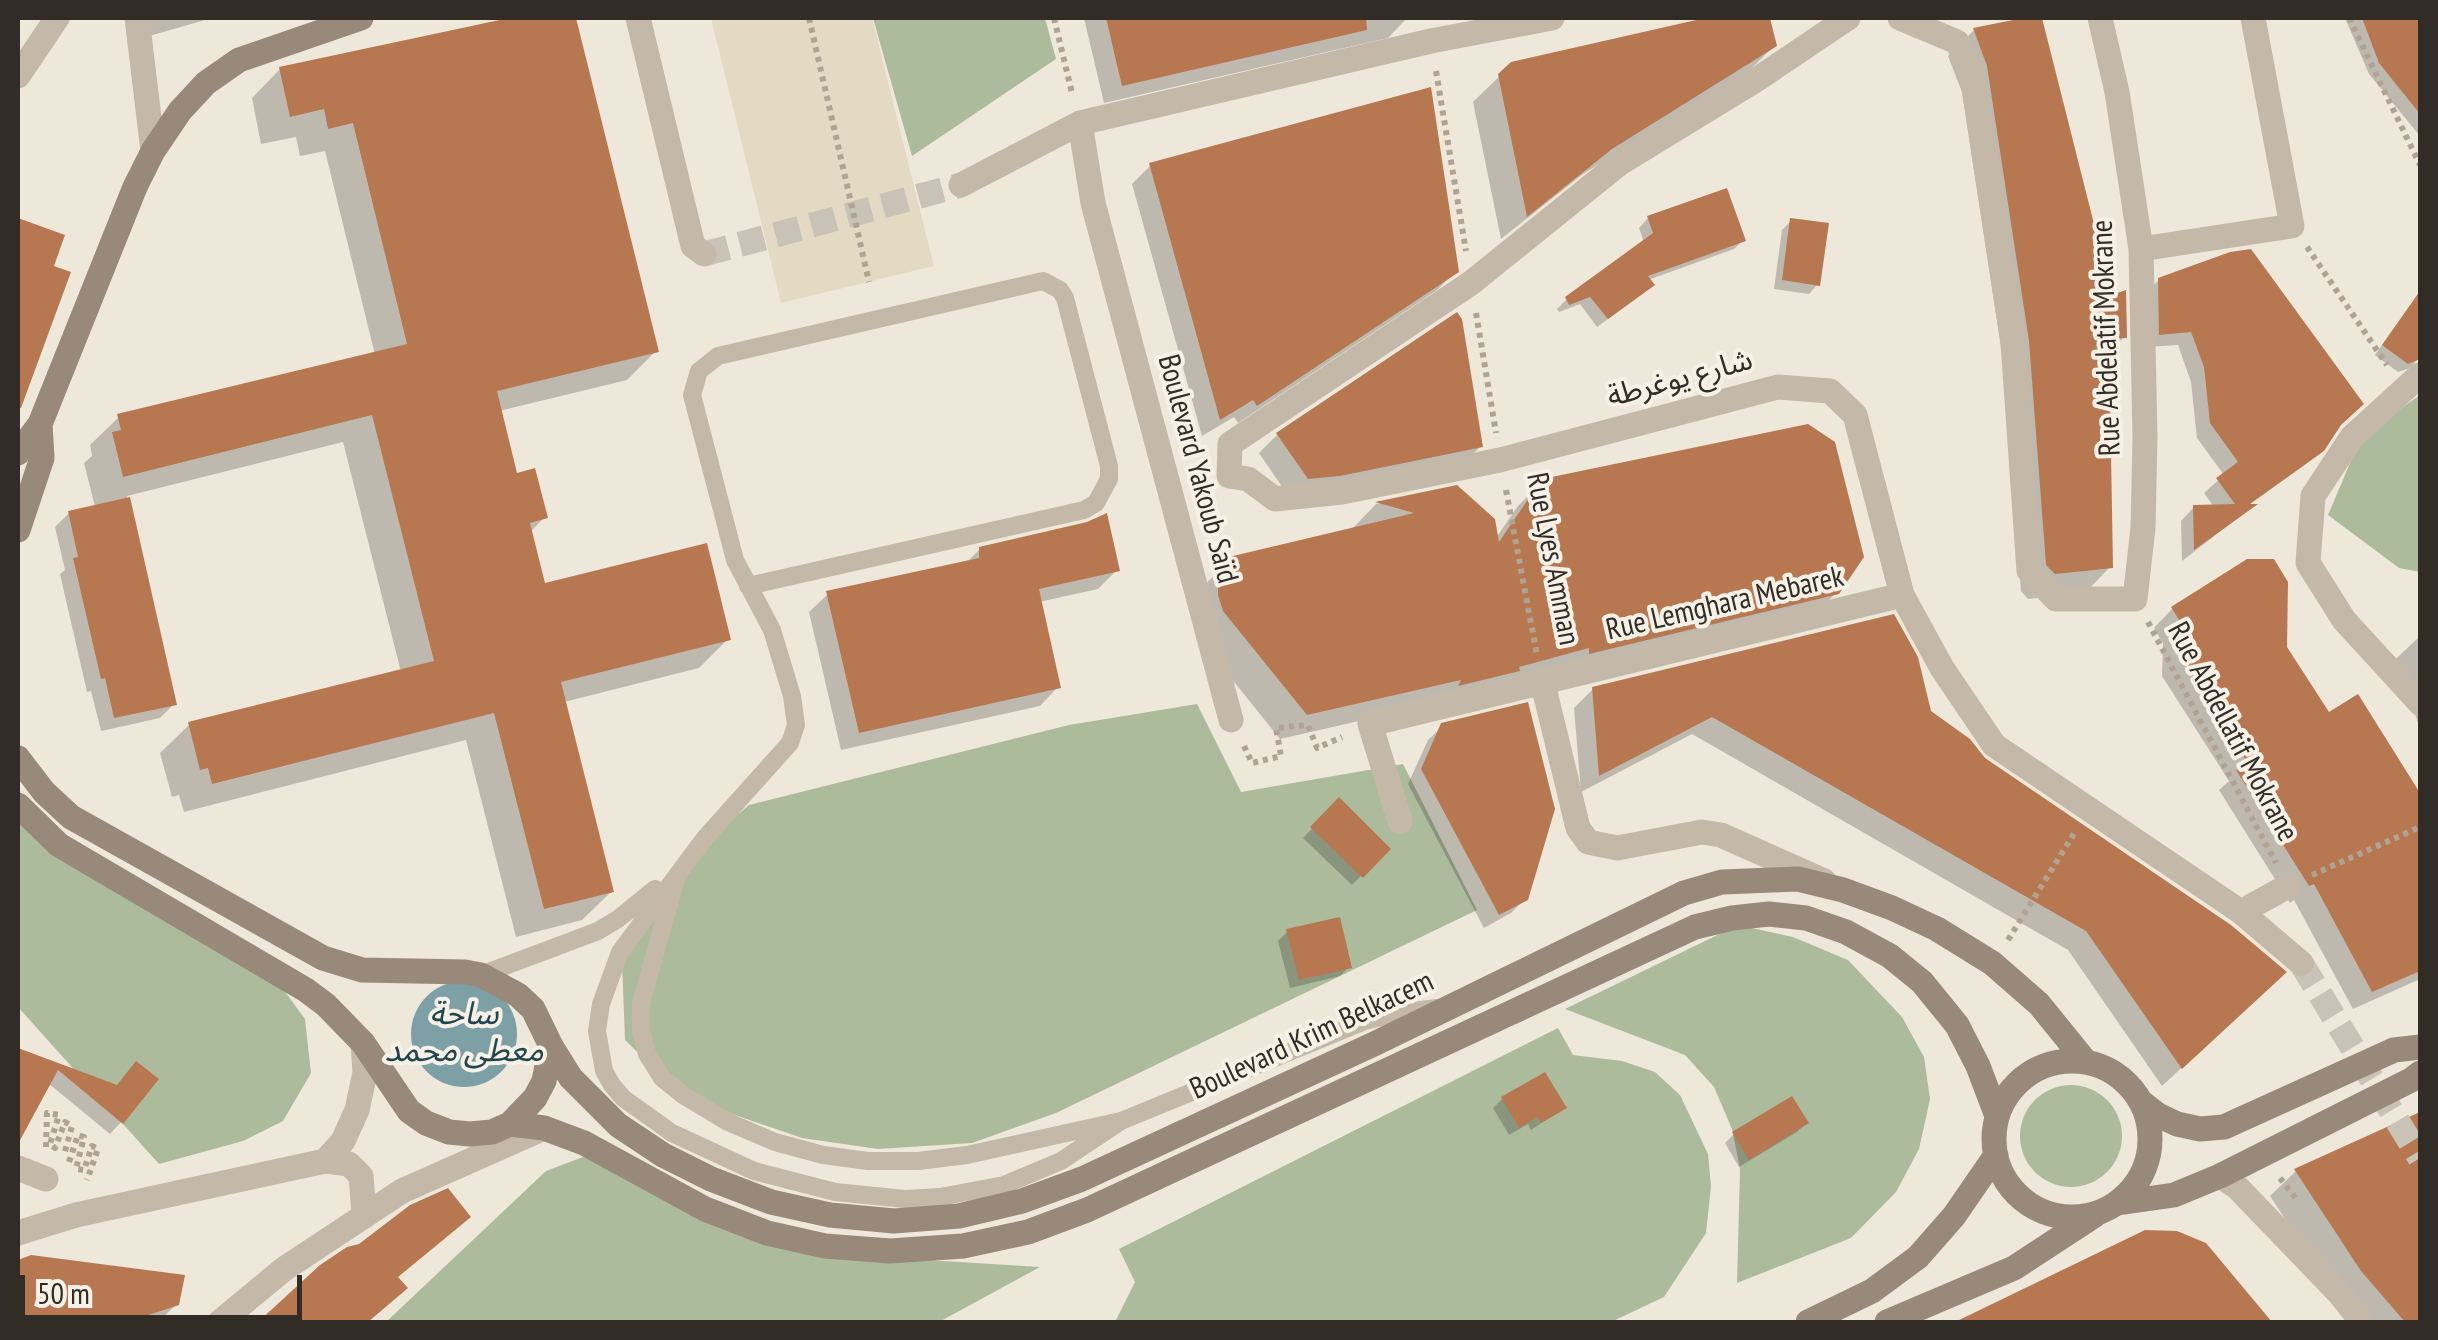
<!DOCTYPE html>
<meta charset="utf-8">
<style>
body{margin:0}
#map{position:relative;width:2438px;height:1340px;overflow:hidden;background:#eee8db;font-family:"PT Sans Narrow",sans-serif}
canvas{display:block}
.frame{position:absolute;inset:0;border:20px solid #322c27;pointer-events:none}
.scale{position:absolute;left:20px;top:1275px;width:282px;height:45px;box-sizing:border-box;border:5px solid #322c27;border-top:0;padding-left:12px;font-size:30px;line-height:35px;white-space:nowrap;color:#322c27;-webkit-text-stroke:8px #f6f1e6;paint-order:stroke}
</style>
<div id="map">
<canvas width="2438" height="1340"></canvas>
<div class="frame"></div>
<div class="scale">50 m</div>
</div>
<script>
const g = document.querySelector('canvas').getContext('2d');
g.lineJoin = 'round';
function fill(path, color) { g.fillStyle = color; g.fill(path, 'evenodd'); }
const poly = rows => new Path2D(rows.map(r => 'M' + r).join(''));
function strokePath(path, color, width, dash) { g.strokeStyle = color; g.lineWidth = width; g.lineCap = dash ? 'butt' : 'round'; g.setLineDash(dash || []); g.stroke(path); }
function label(font, color, halo, rows, align = 'center') {
  g.font = font + ' "PT Sans Narrow","Noto Sans Arabic",sans-serif'; g.lineWidth = 8; g.setLineDash([]); g.textBaseline = 'middle'; g.strokeStyle = halo; g.fillStyle = color; for (const [text, x, y, turn = 0] of rows) {
    g.save(); g.translate(x, y); g.rotate((+turn || 0) * Math.PI / 180); g.textAlign = isNaN(turn) ? turn : align; if (halo) g.strokeText(text, 0, 0); g.fillText(text, 0, 0); g.restore();
  }
}
const green = poly([
 [873,18,1045,18,1056,59,912,156],
 [2420,395,2420,572,2399,568,2328,515,2361,437],
 [1197,704,1241,792,1403,764,1477,910,1056,1113,972,1143,878,1149,802,1138,726,1112,673,1087,625,1040,622,962,698,849,749,805,1069,725],
 [18,813,280,985,305,1019,311,1073,283,1121,243,1141,159,1164,18,1007],
 [1738,925,1793,937,1848,960,1902,1017,1924,1057,1930,1099,1919,1149,1896,1192,1851,1238,1737,1283,1740,1169,1732,1129,1714,1087,1685,1055,1565,1009],
 [1558,1028,1573,1055,1622,1061,1655,1072,1680,1095,1708,1154,1711,1186,1706,1233,1664,1297,1611,1322,1115,1322,1135,1282,1119,1249],
 '2020 1136a51 51 0 1 1 102 0a51 51 0 1 1-102 0Z',
 [583,1157,623,1175,879,1257,1040,1267,939,1322,386,1322,546,1171]
]);
const plaza = poly([
 [711,18,872,18,934,266,781,303]
]);
const water = poly([
 '411 1034a53 53 0 1 1 106 0a53 53 0 1 1-106 0Z'
]);
const shadow = poly([
 [143,18,212,18,146,37],
 [519,18,573,18,656,351,627,380,499,411,515,476,545,517,530,532,543,586,728,639,699,668,564,702,611,892,582,920,516,937,466,740,184,812,179,795,172,797,160,753,189,725,401,672,343,442,127,496,174,704,160,718,101,731,91,691,87,692,60,574,65,570,55,527,69,513,95,507,84,463,92,456,90,445,119,417,375,355,325,151,300,156,296,137,261,144,252,98,280,69],
 [1084,18,1406,18,1406,19,1388,38,1104,103],
 [1717,18,1767,18,1774,46,1748,72,1583,174,1501,239,1473,102,1512,64],
 [2039,18,2110,298,2124,337,2107,354,2110,567,2085,593,2028,599,2021,591,2004,367,1962,92,1948,56,1974,30],
 [2345,18,2420,18,2420,136,2369,74],
 [1150,166,1456,271,1437,290,1238,423,1234,417,1202,436,1132,184],
 [1648,218,1743,240,1734,249,1648,280,1642,294,1597,327,1580,304,1559,312,1557,309,1567,299,1644,242,1639,228],
 [18,220,62,236,51,267,27,384,18,394],
 [1791,221,1818,284,1809,294,1774,289,1782,230],
 [2249,251,2238,509,2252,507,2182,561,2181,521,2194,507,2214,507,2204,493,2224,475,2197,438,2191,382,2178,345,2146,347,2145,294,2159,280],
 [2420,291,2420,357,2410,368,2398,372,2375,355],
 [1456,315,1481,446,1462,465,1289,497,1259,453,1277,435],
 [1544,480,1837,592,1811,618,1280,739,1198,637,1194,596,1220,569,1350,531,1376,504,1456,488,1496,538,1518,506],
 [980,549,1117,570,1098,589,1039,602,1058,687,1040,706,841,750,809,612,828,594,966,563],
 [2172,609,2284,648,2328,716,2358,697,2420,798,2420,979,2353,1009,2294,900,2290,903,2219,790,2229,781,2162,676,2163,643,2154,628],
 [2420,636,2420,729,2414,711,2380,674],
 [1593,689,1929,713,2265,990,2162,1086,2068,950,1692,734,1581,792,1574,708],
 [1443,726,1526,898,1511,913,1484,928,1408,784,1428,740],
 [1339,801,1387,849,1352,885,1303,838],
 [1287,932,1349,967,1340,976,1290,988,1278,941],
 [18,1051,116,1087,121,1122,110,1134,48,1083,18,1138],
 [1502,1099,1564,1108,1531,1130,1528,1124,1509,1135,1493,1108],
 [2420,1115,2420,1322,2357,1322,2338,1300,2270,1196,2296,1171],
 [1806,1123,1797,1132,1739,1167,1725,1143,1734,1134],
 [2146,1233,2205,1245,2269,1322,1961,1322],
 [360,1247,396,1278,392,1301,367,1322,263,1322,321,1267],
 [31,1258,177,1304,158,1322,18,1322,18,1263]
]);
const building = poly([
 [509,18,576,18,659,352,497,391,517,473,535,468,548,518,530,523,545,583,707,543,731,640,561,682,614,892,544,909,494,713,212,784,208,768,200,770,188,722,434,661,372,415,123,477,112,432,121,430,117,414,407,344,353,123,328,129,324,109,290,117,279,67],
 [1106,18,1366,18,1367,30,1122,86],
 [1705,18,1770,18,1777,46,1612,149,1527,217,1498,74,1511,62],
 [2023,18,2042,18,2112,295,2126,290,2127,338,2109,339,2113,568,2055,574,2046,565,2029,341,1987,66,1973,28],
 [2362,18,2420,18,2420,114,2379,63],
 [1431,87,1459,272,1257,406,1253,400,1220,420,1149,163],
 [1727,188,1746,241,1648,276,1655,285,1608,319,1590,297,1569,305,1565,297,1653,233,1647,216],
 [18,218,65,235,54,266,71,272,21,408,18,407],
 [1790,218,1829,223,1820,286,1782,280],
 [2251,249,2364,404,2341,425,2324,451,2250,504,2258,504,2194,550,2193,505,2235,504,2216,478,2238,462,2210,423,2204,367,2191,332,2159,335,2158,278,2230,252],
 [2420,291,2420,359,2408,364,2382,345],
 [1457,312,1462,319,1483,447,1340,476,1308,479,1276,433],
 [1808,424,1835,442,1864,557,1839,594,1589,654,1589,648,1519,667,1520,671,1458,686,1461,680,1307,715,1223,611,1218,595,1218,568,1233,556,1414,513,1375,502,1457,485,1495,519,1499,542,1542,479],
 [130,497,177,705,114,718,105,678,101,679,73,558,78,557,68,511],
 [1107,513,1120,571,1039,589,1061,688,859,733,826,591,979,558,979,547,1087,522],
 [2247,559,2274,559,2288,582,2287,647,2329,712,2358,694,2420,793,2420,971,2372,992,2314,884,2309,886,2236,770,2248,763,2180,657,2181,623,2171,607],
 [1894,614,1918,657,1931,711,1970,739,1985,758,2231,925,2287,972,2182,1069,2086,931,1712,717,1599,776,1592,687],
 [1528,702,1555,809,1528,900,1499,915,1421,769,1441,723],
 [1339,797,1391,849,1363,878,1310,827],
 [1340,917,1352,968,1299,980,1286,929],
 [18,1048,117,1085,136,1061,159,1079,123,1124,58,1070,18,1144],
 [1545,1072,1567,1108,1541,1123,1538,1117,1519,1128,1501,1097],
 [1792,1096,1809,1123,1749,1160,1732,1132],
 [2420,1112,2420,1322,2405,1322,2361,1271,2294,1169],
 [448,1188,471,1217,398,1277,408,1288,368,1322,258,1322,320,1265,347,1247,359,1244,410,1205],
 [2145,1230,2177,1231,2206,1243,2272,1322,1955,1322],
 [31,1255,185,1275,179,1305,127,1322,18,1322,18,1260]
]);
const streetTunnel = poly([
 [704,254,961,185],
 [2301,963,2420,1158]
]);
const path = poly([
 [809,18,869,282],
 [1054,18,1072,93],
 [2349,18,2420,165],
 [1436,71,1466,251],
 [2307,247,2387,365],
 [1476,313,1496,433],
 [1506,490,1537,655],
 [2148,622,2276,863],
 [1244,746,1252,763,1281,756,1276,728,1308,725,1317,748,1342,737],
 [2312,875,2420,827],
 [2008,940,2075,832],
 [46,1147,47,1113,59,1115,50,1144,55,1148,65,1122,72,1126,64,1155],
 [69,1162,78,1135,84,1137,76,1169,84,1170,92,1146,98,1149,87,1180],
 [2280,1178,2297,1200]
]);
const lane = poly([
 [748,586,1084,510,1096,503,1109,479,1109,466,1065,298,1060,290,1043,281,1034,283,718,356,699,371,692,395,735,560,772,630,792,696,796,725,790,743,704,839,620,952,601,1004,597,1031,604,1071,612,1085,623,1098,672,1133,754,1171,835,1192,905,1199,940,1197,1004,1185,1061,1161,1121,1121],
 [676,879,641,1003,641,1030,647,1054,662,1078,683,1095,728,1122,775,1142,823,1155,868,1161,918,1161,967,1155,1121,1121,1365,1021,1397,1013,1437,1008],
 [481,975,598,931,618,919,655,889]
]);
const street = poly([
 [137,18,153,151],
 [638,18,693,246,704,254],
 [1848,18,1759,78,1620,163,1471,283,1230,444,1229,476,1248,479,1275,499,1342,492,1500,460,1778,387,1830,391,1855,415,1902,595,1942,668,1994,745,2241,912,2301,963],
 [1900,18,1957,42,1971,68,2013,343,2029,571,2056,599,2135,599,2143,528,2145,437,2141,249,2117,92,2100,18],
 [18,76,57,18],
 [1080,123,1093,203,1231,720],
 [961,185,1080,123,1431,41,1552,18],
 [2141,249,2292,226,2253,18],
 [2420,375,2352,437,2313,496,2308,563,2344,620,2420,703],
 [1542,680,1578,828,1588,842,1617,848,1702,832,1721,835,1824,881],
 [1400,821,1370,724,1902,595],
 [2241,912,2288,886],
 [325,1161,349,1164,361,1176,364,1214],
 [18,1168,46,1179],
 [2220,1176,2237,1187,2339,1293,2362,1322],
 [18,1233,76,1215,325,1161,343,1141,357,1110,365,1073,363,1043],
 [220,1322,284,1269,402,1191,544,1128]
]);
const secondary = poly([
 [18,453,40,424,135,187,153,151,180,111,206,83,239,60,361,18],
 [18,530,42,458,40,424],
 [18,758,44,792,71,817,323,958,362,970,465,972,481,975,518,995,533,1009,551,1046,544,1081,535,1098,510,1124,492,1132,470,1134,449,1132,426,1123,409,1111,363,1043,326,1005,306,990,59,845,18,805],
 [551,1046,571,1078,618,1125,663,1155,711,1179,771,1202,830,1215,894,1221,959,1216,1022,1201,1082,1179,1374,1044,1684,893,1722,882,1798,879,1843,890,1892,908,1937,929,1992,963,2039,1004,2086,1062],
 '1994 1139a78 78 0 1 1 156 0a78 78 0 1 1-156 0Z',
 [2140,1101,2158,1115,2177,1124,2200,1129,2224,1127,2394,1050,2420,1047],
 [510,1124,544,1128,584,1143,705,1209,767,1233,825,1246,890,1251,963,1246,1028,1232,1087,1210,1695,927,1732,918,1769,914,1806,918,1846,932,1890,956,1922,982,1957,1025,1978,1066,1997,1116],
 [2118,1203,2174,1195,2220,1176,2411,1080,2420,1073],
 [1808,1322,1872,1291,1918,1257,1954,1216,1996,1155],
 [1887,1322,2014,1268,2095,1215]
]);
const streetNames = [
 ["Rue Abdelatif Mokrane",2107,338,-92],
 ["شارع يوغرطة",1680,379,-15],
 ["Boulevard Yakoub Saïd",1197,469,75],
 ["Rue Lyes Amman",1552,559,79],
 ["Rue Lemghara Mebarek",1725,604,-13],
 ["Rue Abdellatif Mokrane",2232,732,62],
 ["Boulevard Krim Belkacem",1312,1036,-25]
];
const waterNames = [
 ["ساحة",464,1015],
 ["معطى محمد",464,1052]
];
fill(green, '#adbb9d');
fill(plaza, '#e4dac3');
fill(water, '#7da0a7');
fill(shadow, '#0003');
fill(building, '#b77750');
strokePath(streetTunnel, '#c8c2b7', 25, [25, 12]);
strokePath(path, '#b0a393', 6, [5, 5]);
strokePath(lane, '#c4b9a8', 18);
strokePath(street, '#c4b9a8', 25);
strokePath(secondary, '#98897a', 25);
label('30px', '#322c27', '#f6f1e6', streetNames);
label('italic 32px', '#22454e', '#f6f1e6', waterNames);
</script>
